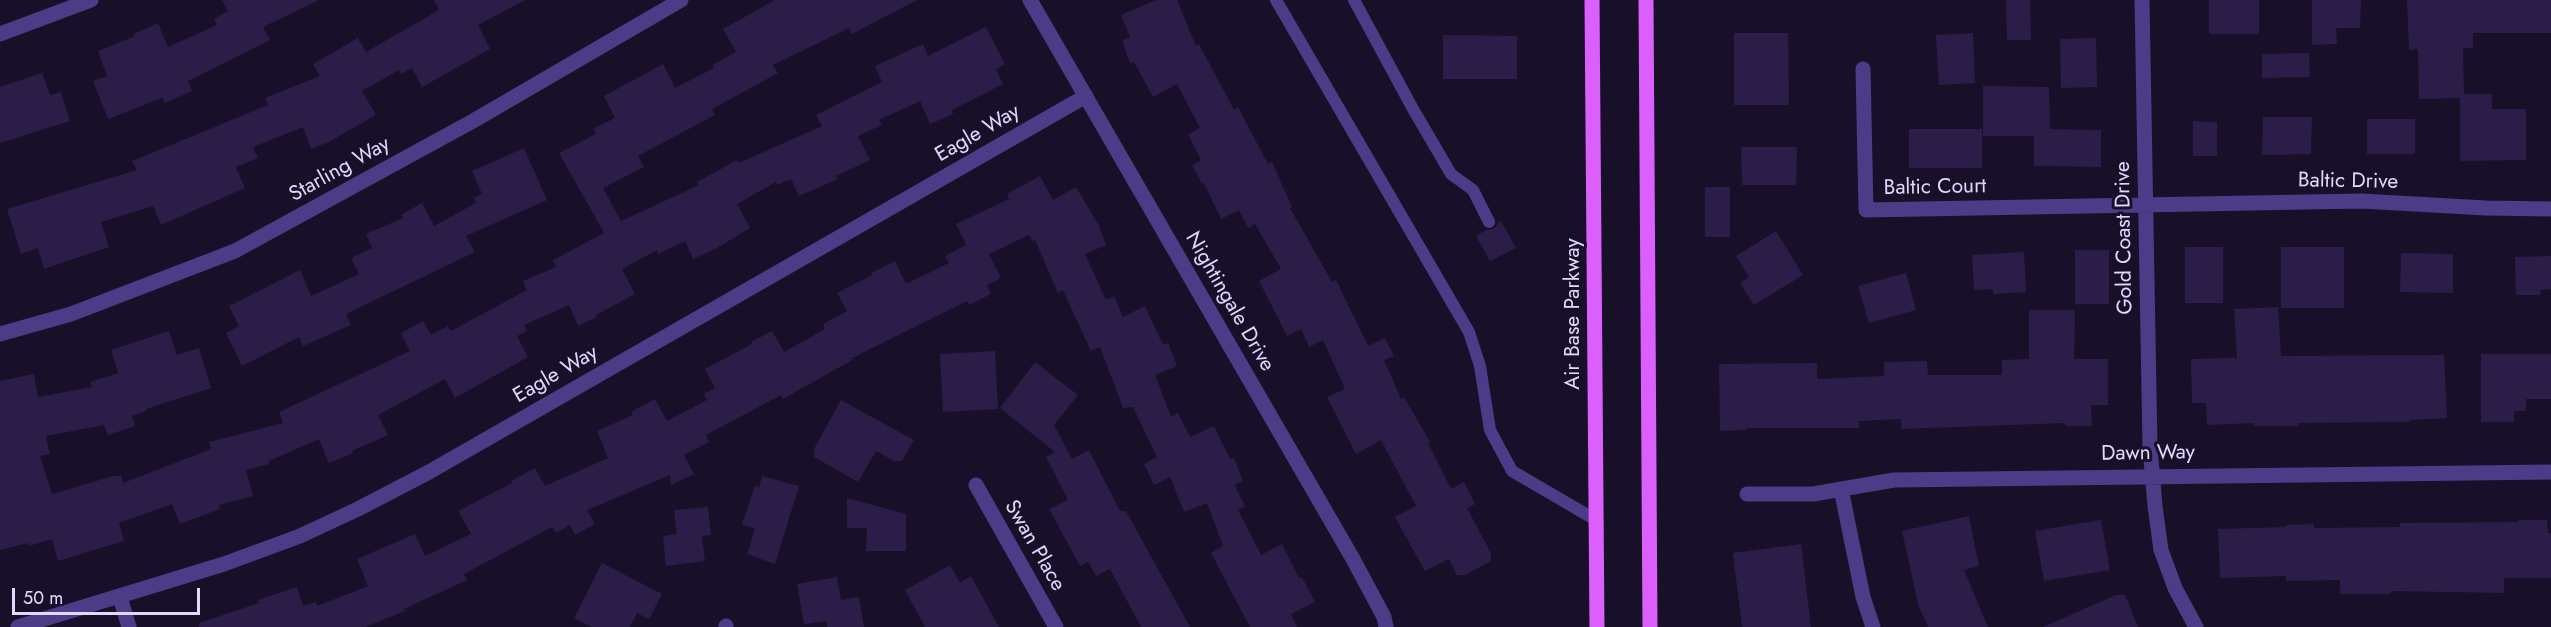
<!DOCTYPE html>
<style>
body{margin:0}
#map{position:relative;width:2551px;height:627px;overflow:hidden;background:#181028;font-family:Jost,sans-serif}
canvas{display:block}
.scale{position:absolute;left:12px;top:588px;width:188px;height:27px;box-sizing:border-box;border:3px solid #e2d7ff;border-top:0;padding-left:8px;font-size:18px;line-height:21px;white-space:nowrap;color:#e2d7ff;-webkit-text-stroke:4px #181028;paint-order:stroke}
</style>
<div id="map">
<canvas width="2551" height="627"></canvas>
<div class="scale">50 m</div>
</div>
<script>
const g = document.querySelector('canvas').getContext('2d');
g.lineJoin = 'round';
function fill(path, color) { g.fillStyle = color; g.fill(path, 'evenodd'); }
const poly = rows => new Path2D(rows.map(r => 'M' + r).join(''));
function strokePath(path, color, width, dash) { g.strokeStyle = color; g.lineWidth = width; g.lineCap = dash ? 'butt' : 'round'; g.setLineDash(dash || []); g.stroke(path); }
function label(font, color, halo, rows, align = 'center') {
  g.font = font + ' Jost,sans-serif'; g.lineWidth = 6; g.setLineDash([]); g.textBaseline = 'middle'; g.strokeStyle = halo; g.fillStyle = color; for (const [text, x, y, turn = 0] of rows) {
    g.save(); g.translate(x, y); g.rotate((+turn || 0) * Math.PI / 180); g.textAlign = isNaN(turn) ? turn : align; if (halo) g.strokeText(text, 0, 0); g.fillText(text, 0, 0); g.restore();
  }
}
const building = poly([
 [222,0,319,0,263,27,270,40,188,81,192,91,165,103,162,98,108,119,93,81,107,76,98,51,135,36,134,34,158,23,168,47,217,25,214,19,228,11],
 [434,0,525,0,478,25,490,49,422,87,412,68,401,74,399,70,362,91,376,115,329,142,311,149,303,127,253,147,258,158,236,167,245,188,161,225,153,206,101,222,109,247,44,269,38,248,21,254,7,209,137,170,132,161,268,105,265,98,320,76,313,64,358,38,366,52,439,10],
 [775,0,917,0,852,34,849,28,773,65,778,73,712,109,715,115,638,156,644,167,603,188,621,221,699,185,697,182,737,160,739,163,822,126,816,115,882,82,875,66,923,44,928,56,986,27,1005,64,996,69,1003,84,952,110,953,114,930,124,920,101,879,120,882,125,858,136,870,160,836,176,838,179,799,196,791,179,777,185,776,182,737,204,750,228,717,248,693,259,685,241,658,254,657,250,622,269,635,294,596,315,597,317,578,326,569,305,524,325,527,331,517,336,528,357,455,398,445,379,378,415,388,435,352,451,353,453,329,463,319,439,269,461,269,464,246,470,253,496,219,505,220,509,180,524,172,504,119,523,124,541,58,561,52,539,29,546,28,543,0,550,0,381,34,374,38,397,92,387,90,382,118,373,111,350,169,331,177,355,199,348,211,388,146,409,146,411,132,416,135,426,108,435,104,425,46,436,50,454,40,456,52,494,113,476,121,476,123,483,211,449,209,442,283,423,279,412,410,351,401,333,423,321,431,335,448,326,451,331,527,290,523,281,556,267,553,260,604,233,559,153,596,134,593,129,615,118,604,96,663,64,675,88,714,68,712,65,736,52,723,29],
 [1156,0,1177,0,1196,46,1199,44,1234,110,1238,107,1268,164,1272,162,1292,207,1290,208,1332,282,1336,280,1368,346,1385,338,1394,356,1384,360,1401,399,1404,397,1430,442,1428,443,1451,489,1464,482,1475,504,1467,508,1491,553,1491,561,1465,575,1457,575,1449,559,1425,571,1395,517,1416,506,1381,440,1356,454,1327,397,1345,389,1323,340,1309,347,1301,329,1287,336,1259,281,1281,269,1255,224,1248,228,1239,210,1221,219,1204,183,1202,184,1192,165,1201,160,1188,134,1200,128,1177,84,1153,97,1134,62,1130,63,1122,41,1130,37,1121,15],
 [2006,0,2030,0,2031,40,2007,40],
 [2209,0,2259,0,2259,34,2209,34],
 [2312,0,2361,0,2360,28,2336,28,2337,44,2312,45],
 [2407,0,2551,0,2551,33,2473,33,2473,48,2463,48,2464,94,2492,94,2492,109,2526,109,2526,160,2460,161,2460,98,2419,99,2418,49,2409,50],
 [1734,33,1788,33,1789,105,1734,105],
 [1973,33,1975,83,1939,85,1936,35],
 [1443,35,1517,36,1517,79,1443,79],
 [2096,38,2097,87,2061,88,2060,39],
 [2309,53,2310,77,2262,78,2262,54],
 [42,73,50,95,61,92,70,121,0,143,0,87],
 [1983,86,2049,87,2050,129,2101,130,2101,167,2034,166,2034,136,1983,136],
 [2263,117,2312,117,2311,154,2262,155],
 [2367,119,2415,119,2415,154,2367,154],
 [2193,121,2217,122,2217,156,2193,156],
 [1909,129,1982,129,1982,168,1909,168],
 [1741,147,1797,147,1796,185,1742,185],
 [524,148,547,200,466,236,475,252,346,314,351,325,303,346,299,337,242,366,226,333,239,326,229,306,300,270,311,296,359,274,351,258,372,248,366,234,403,218,401,215,422,203,434,226,476,203,474,198,482,194,472,171],
 [1040,176,1053,200,1076,187,1098,224,1106,245,1085,254,1106,300,1114,296,1123,317,1145,306,1163,345,1168,343,1177,366,1155,375,1171,417,1178,413,1190,437,1214,426,1230,459,1234,458,1243,481,1235,485,1245,507,1238,510,1261,555,1282,544,1299,578,1302,577,1315,602,1291,614,1297,627,1250,627,1211,553,1223,546,1207,503,1184,512,1170,477,1154,485,1144,464,1157,457,1133,407,1123,408,1100,347,1091,351,1063,290,1058,293,1035,240,1032,241,1029,235,989,254,1001,278,987,285,991,294,969,305,967,301,850,359,854,359,783,399,781,395,706,435,709,442,684,455,694,474,671,485,670,475,587,510,595,524,575,535,570,525,556,533,552,527,464,574,467,580,404,609,405,611,365,627,199,627,199,623,259,603,258,600,297,587,303,606,316,602,317,606,368,586,357,559,415,534,425,556,471,534,458,511,512,483,511,481,535,468,545,486,608,458,597,431,633,415,631,412,655,399,667,421,707,400,704,394,715,388,705,369,752,344,751,342,772,331,784,352,825,329,823,324,847,311,837,293,872,275,871,273,895,261,906,284,949,263,945,256,966,245,956,224,1009,199,1007,194],
 [1705,187,1730,187,1730,237,1705,237],
 [1501,221,1516,248,1490,261,1476,236,1486,230,1493,229],
 [1776,231,1803,275,1754,305,1740,283,1749,277,1736,256],
 [2185,247,2223,247,2223,303,2185,303],
 [2281,247,2344,247,2344,308,2281,308],
 [2075,250,2109,250,2109,304,2075,304],
 [2024,252,2026,292,1993,294,1993,289,1974,290,1972,255],
 [2401,253,2453,254,2453,293,2400,292],
 [2551,256,2551,289,2540,290,2541,295,2516,295,2515,257],
 [1906,273,1916,310,1869,323,1858,286],
 [2278,307,2281,356,2444,355,2447,418,2410,420,2410,422,2298,423,2298,426,2254,426,2254,423,2207,425,2206,403,2192,403,2191,359,2237,358,2234,309],
 [2029,310,2075,310,2074,359,2108,359,2108,405,2091,405,2092,426,2065,426,2065,423,1901,429,1901,419,1859,421,1859,428,1747,428,1747,430,1720,431,1719,364,1817,363,1817,379,1884,376,1884,362,1927,361,1928,375,2002,375,2002,360,2029,359],
 [995,351,998,409,943,412,940,354],
 [2481,354,2551,354,2551,399,2526,399,2526,411,2514,411,2514,422,2481,422],
 [1035,362,1078,395,1054,425,1072,459,1089,450,1120,511,1126,511,1190,627,1141,627,1110,569,1096,576,1088,562,1080,566,1049,509,1068,500,1046,457,1055,452,1000,408],
 [841,400,914,440,902,461,894,461,876,451,858,482,814,457,814,449],
 [762,476,799,486,775,564,747,554,755,529,742,524,755,486,759,488],
 [847,498,906,514,906,551,866,551,867,528,847,528],
 [708,507,711,535,702,536,705,561,666,566,663,536,677,534,674,510],
 [1969,516,1979,566,1964,570,1988,627,1928,627,1918,604,1902,531],
 [2101,520,2110,570,2044,581,2035,531],
 [2518,520,2547,520,2548,533,2551,533,2551,578,2504,578,2504,593,2391,591,2391,594,2340,594,2340,580,2286,581,2286,576,2220,578,2218,529,2286,527,2286,525,2314,524,2314,528,2400,527,2400,523,2518,522],
 [1801,544,1811,627,1742,627,1733,553],
 [602,563,662,594,649,619,637,613,630,627,592,627,574,618],
 [950,565,960,583,971,576,999,627,925,627,905,590],
 [837,577,841,600,859,597,864,627,827,627,827,621,804,624,797,584],
 [2116,595,2125,595,2138,627,2043,627]
]);
const service = poly([
 [1276,0,1469,332,1480,366,1490,430,1512,471,1596,520],
 [1354,0,1413,109,1451,174,1473,190,1489,222]
]);
const minor = poly([
 [1030,0,1353,559,1384,617,1386,627],
 [2142,0,2150,447,2155,506,2161,550,2175,588,2196,627],
 [0,34,91,0],
 [1863,69,1866,210,2361,201,2486,208,2551,209],
 [0,334,71,314,235,251,473,121,681,0],
 [976,485,1056,627],
 [1841,489,1863,597,1873,627],
 [1747,494,1813,494,1894,480,2551,472],
 [120,597,129,627],
 [18,627,224,564,300,536,358,509,429,472,1086,96],
 [726,627,726,626]
]);
const primary = poly([
 [1592,0,1597,627],
 [1646,0,1650,627]
]);
const streetNames = [
 ["Eagle Way",978,134,-30],
 ["Starling Way",340,170,-29],
 ["Baltic Drive",2348,182,1],
 ["Baltic Court",1935,188,-1],
 ["Gold Coast Drive",2125,238,-91],
 ["Nightingale Drive",1229,302,60],
 ["Air Base Parkway",1574,314,-90],
 ["Eagle Way",556,375,-30],
 ["Dawn Way",2148,454,-1],
 ["Swan Place",1034,546,60]
];
fill(building, '#2c1c48');
strokePath(service, '#4a3c86', 12);
strokePath(minor, '#4a3c86', 15);
strokePath(primary, '#db5ffd', 15);
label('21px', '#e2d7ff', '#181028', streetNames);
</script>
